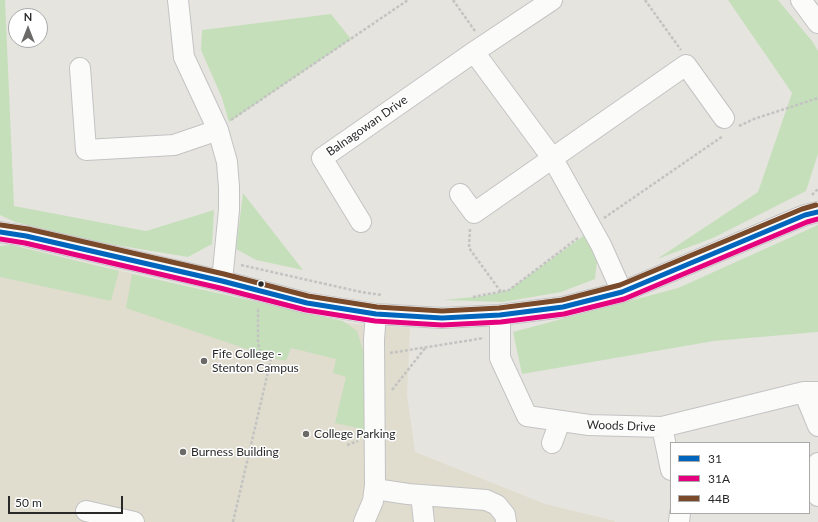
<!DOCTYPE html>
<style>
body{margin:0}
#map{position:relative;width:818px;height:522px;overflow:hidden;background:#e6e4df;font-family:Lato,sans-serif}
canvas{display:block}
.legend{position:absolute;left:670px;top:442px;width:140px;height:72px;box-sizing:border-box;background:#fff;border:1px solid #a9a9a9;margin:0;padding:5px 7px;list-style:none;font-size:12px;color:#292929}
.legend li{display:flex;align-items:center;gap:8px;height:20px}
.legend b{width:20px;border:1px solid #a9a9a9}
.north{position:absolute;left:8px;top:8px;width:40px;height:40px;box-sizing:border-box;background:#fff;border:1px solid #a9a9a9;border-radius:50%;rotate:0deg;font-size:11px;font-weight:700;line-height:16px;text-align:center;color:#292929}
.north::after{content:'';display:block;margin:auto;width:14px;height:18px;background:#6b6a69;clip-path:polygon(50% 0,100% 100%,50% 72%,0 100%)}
.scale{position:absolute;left:8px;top:496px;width:115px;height:18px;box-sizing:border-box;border:2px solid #292929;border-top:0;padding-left:5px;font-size:12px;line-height:14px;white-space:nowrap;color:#292929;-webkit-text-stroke:3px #fff;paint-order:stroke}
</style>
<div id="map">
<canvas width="818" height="522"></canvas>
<ul class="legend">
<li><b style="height:5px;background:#0065bd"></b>31</li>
<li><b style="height:5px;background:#e5007d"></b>31A</li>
<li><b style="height:5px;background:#7a4b2a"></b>44B</li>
</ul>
<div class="north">N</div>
<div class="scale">50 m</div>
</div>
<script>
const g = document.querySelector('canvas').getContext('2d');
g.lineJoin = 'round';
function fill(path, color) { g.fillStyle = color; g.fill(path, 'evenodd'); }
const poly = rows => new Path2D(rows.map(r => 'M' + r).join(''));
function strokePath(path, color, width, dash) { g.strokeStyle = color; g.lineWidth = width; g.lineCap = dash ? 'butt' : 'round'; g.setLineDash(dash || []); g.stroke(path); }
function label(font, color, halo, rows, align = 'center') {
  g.font = font + ' Lato,sans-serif'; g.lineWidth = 3; g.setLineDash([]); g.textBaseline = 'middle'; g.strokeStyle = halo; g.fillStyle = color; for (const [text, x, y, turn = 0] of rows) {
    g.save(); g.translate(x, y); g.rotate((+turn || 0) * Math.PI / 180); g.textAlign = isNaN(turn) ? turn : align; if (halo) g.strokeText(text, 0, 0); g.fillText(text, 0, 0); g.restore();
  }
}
const education = poly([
 [11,245,244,300,353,324,410,328,407,395,415,452,545,504,615,521,615,522,0,522,0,246]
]);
const green = poly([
 [0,0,5,0,14,206,146,231,214,210,212,244,188,257,97,242,15,222,0,215],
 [728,0,778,0,812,41,818,51,818,154,806,191,713,238,657,259,758,192,792,93],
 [331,14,351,39,229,122,222,98,201,50,202,30],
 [243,193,303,270,256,260,236,249],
 [818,225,818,332,714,341,522,374,513,332,678,288],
 [586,234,597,261,595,279,561,292,503,302,443,300,483,296,509,290],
 [11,245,119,271,111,301,0,277,0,246],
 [132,274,343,321,357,331,366,360,364,436,356,439,358,428,335,423,346,377,333,373,336,359,291,348,286,361,273,358,126,308]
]);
const path = poly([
 [453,0,475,31],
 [645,0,681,50],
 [231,120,408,0],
 [739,126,754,119,818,98],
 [812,195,818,189],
 [604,218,723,136],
 [470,229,469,248,501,292],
 [241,265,361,292,382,295],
 [473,297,509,290,578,238],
 [390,353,484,338],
 [392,390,426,347],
 [347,445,358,441],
 [233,522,271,359,260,351,258,343,258,307]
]);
const minor = poly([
 [178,0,184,57,218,130,227,162,229,187,229,210,222,281],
 [801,0,818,23],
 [474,52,553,159,601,245,622,292],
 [80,68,86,150,174,145,218,130],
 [460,194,474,213,686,65,724,118],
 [361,222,322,158,474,52,552,0],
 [0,232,26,236,222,281,307,303,376,314,442,318,500,315,563,307,622,292,805,215,818,212],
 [500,315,500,358,527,416,589,425,662,427,804,392,818,392],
 [804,392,818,426],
 [662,427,671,470],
 [552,443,560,421],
 [818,463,818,496],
 [375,489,408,494,486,500,497,505,505,515,506,522],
 [421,495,424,522],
 [86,511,134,522],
 [364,522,373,501,375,485,374,339,376,314],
 [679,522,680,513]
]);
const bus1 = poly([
 [0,232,26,236,222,281,307,303,376,314,442,318,500,315,563,307,622,292,805,215,818,212]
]);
const bus2 = poly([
 [0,239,25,243,220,288,306,310,375,321,442,325,501,322,564,314,624,299,807,222,818,219]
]);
const bus3 = poly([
 [1,225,28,229,224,274,308,296,377,307,442,311,499,308,562,300,620,285,802,209,816,205]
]);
const markers = [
 [261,284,3.5,"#292929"],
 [204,361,4,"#6b6a69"],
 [306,434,4,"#6b6a69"],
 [183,452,4,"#6b6a69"]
];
const streetNames = [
 ["Balnagowan Drive",367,126,-35],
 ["Woods Drive",621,426,2]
];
const poiNames = [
 ["Fife College -",212,354],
 ["Stenton Campus",212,368],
 ["College Parking",314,434],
 ["Burness Building",191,452]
];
fill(education, '#e0dcce');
fill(green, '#c6dfbb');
strokePath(minor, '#c4c3c4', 22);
strokePath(path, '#c3c3c2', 2.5, [3, 2]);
strokePath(minor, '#fbfbfa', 20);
strokePath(bus1, '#0065bd', 5);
strokePath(bus2, '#e5007d', 5);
strokePath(bus3, '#7a4b2a', 5);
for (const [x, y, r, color] of markers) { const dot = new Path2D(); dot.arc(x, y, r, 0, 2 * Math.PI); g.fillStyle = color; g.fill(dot); strokePath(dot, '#fff', 1.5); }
label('12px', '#292929', '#fff', streetNames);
label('12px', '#292929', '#fff', poiNames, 'left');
</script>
